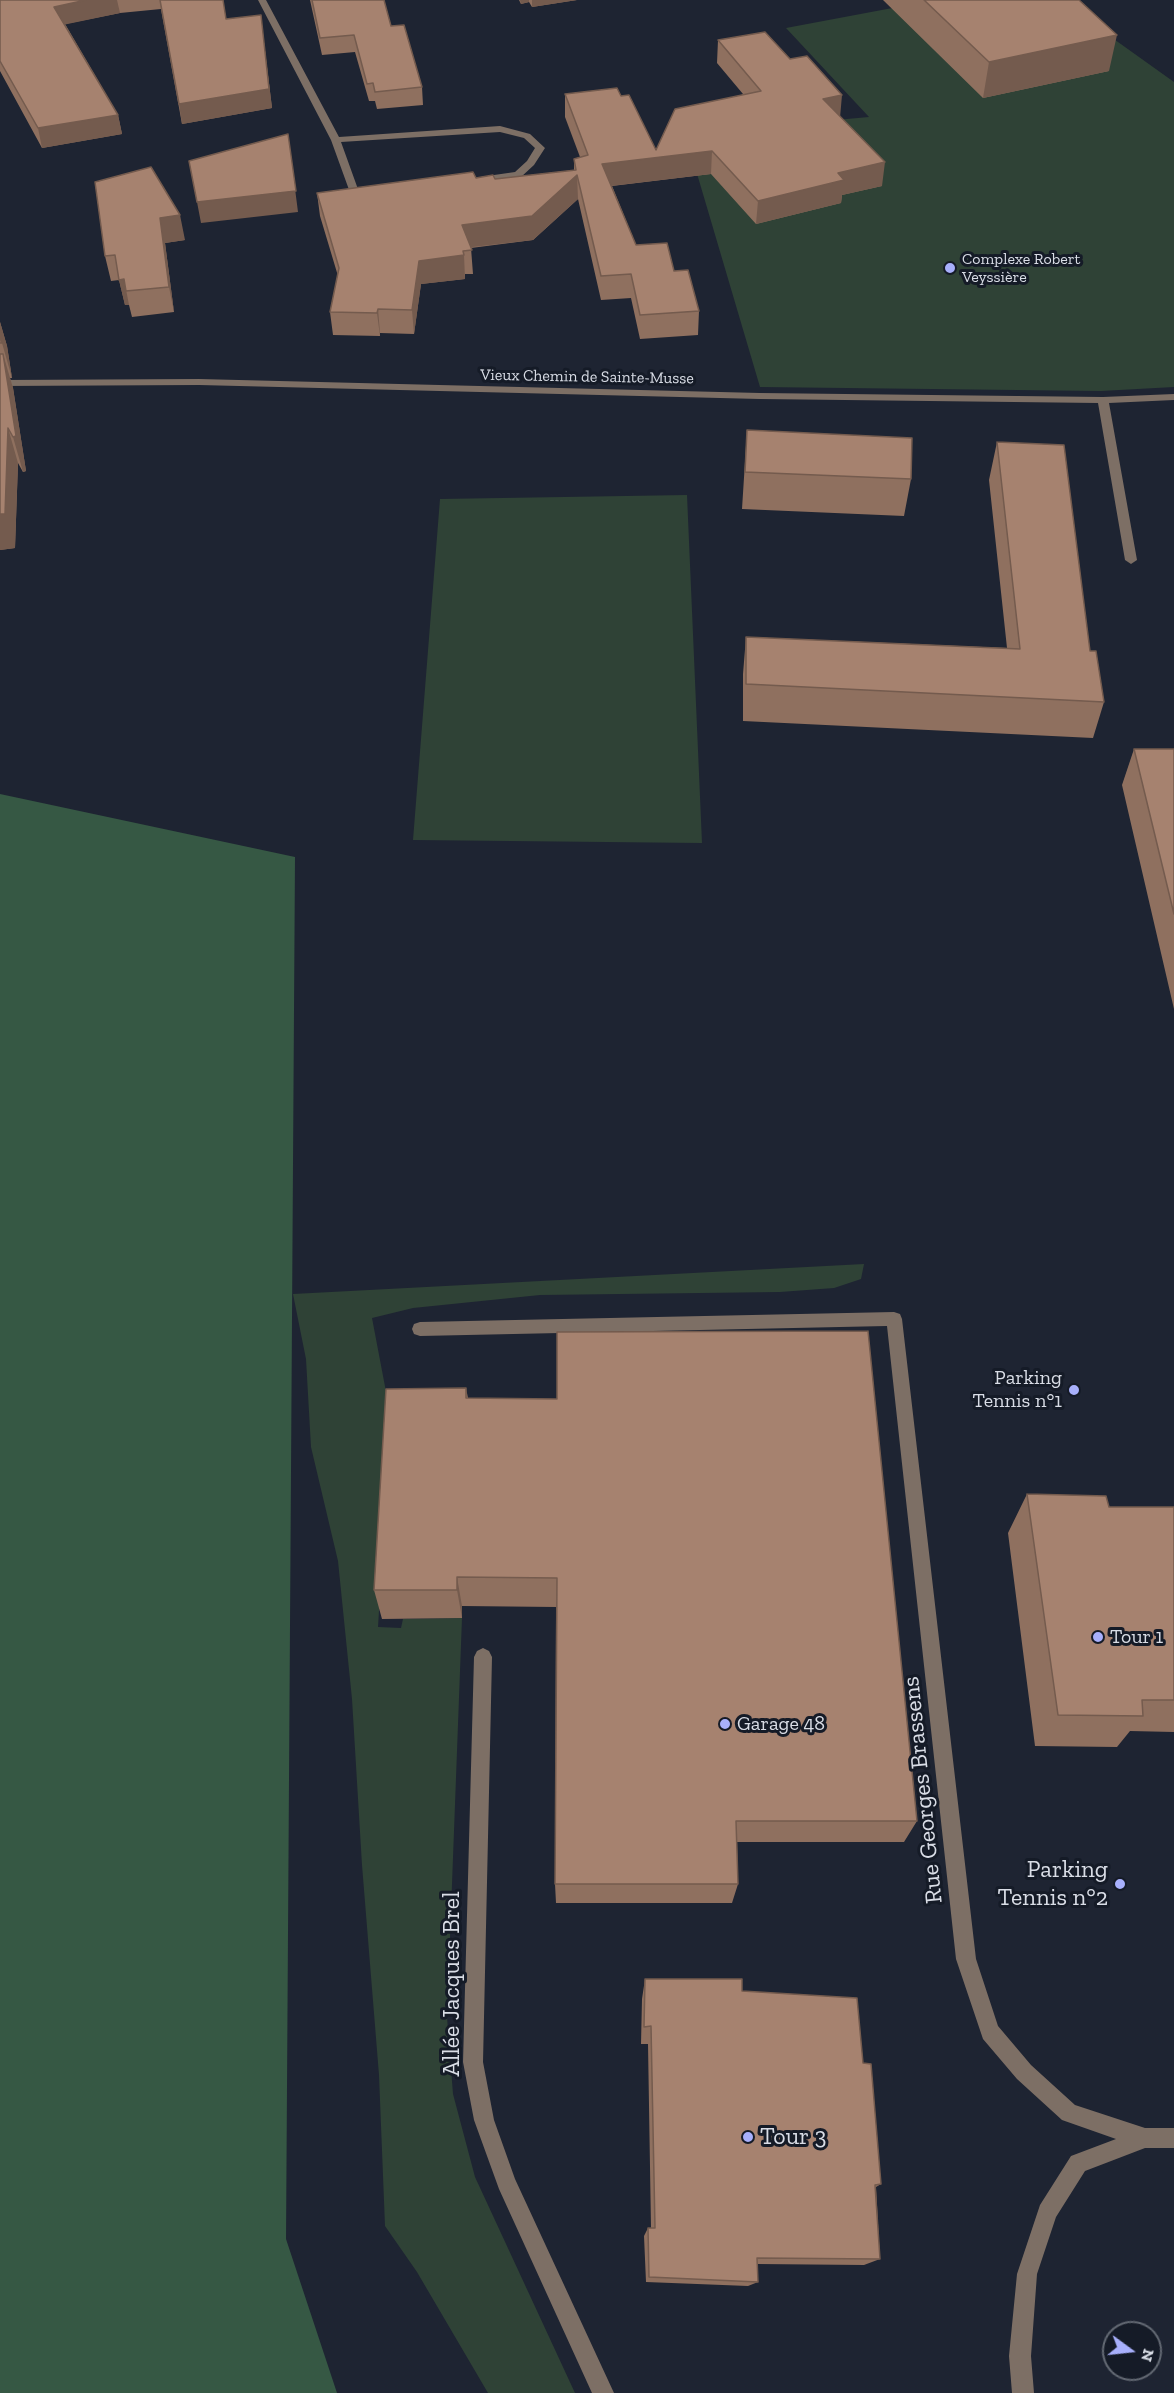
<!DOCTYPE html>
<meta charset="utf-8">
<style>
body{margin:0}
#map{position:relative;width:1174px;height:2393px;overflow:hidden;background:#1e2432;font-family:"Zilla Slab",serif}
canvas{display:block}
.north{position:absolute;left:1102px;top:2321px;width:60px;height:60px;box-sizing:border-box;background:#151b27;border:2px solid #636973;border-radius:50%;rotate:105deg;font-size:16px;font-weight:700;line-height:24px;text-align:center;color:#d9dde6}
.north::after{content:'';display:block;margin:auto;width:21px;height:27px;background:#a8b0fc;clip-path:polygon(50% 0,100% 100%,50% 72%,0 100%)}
</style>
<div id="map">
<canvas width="1174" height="2393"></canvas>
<div class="north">N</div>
</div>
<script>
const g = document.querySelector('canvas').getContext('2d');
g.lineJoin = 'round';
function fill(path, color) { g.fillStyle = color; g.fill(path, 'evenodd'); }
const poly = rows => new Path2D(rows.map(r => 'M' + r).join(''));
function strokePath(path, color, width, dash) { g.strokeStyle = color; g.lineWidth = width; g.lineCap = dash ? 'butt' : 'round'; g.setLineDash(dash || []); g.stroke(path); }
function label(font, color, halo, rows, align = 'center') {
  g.font = font + ' "Zilla Slab",serif'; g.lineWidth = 6; g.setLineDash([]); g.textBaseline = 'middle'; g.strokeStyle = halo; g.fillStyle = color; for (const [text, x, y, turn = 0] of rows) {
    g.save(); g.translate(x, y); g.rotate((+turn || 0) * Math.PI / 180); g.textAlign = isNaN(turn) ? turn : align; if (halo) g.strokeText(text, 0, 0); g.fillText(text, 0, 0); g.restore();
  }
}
const green = poly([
 [935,0,1097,27,1174,82,1174,387,1101,391,760,387,690,150,836,120,869,117,786,28],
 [687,495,702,843,413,840,440,499],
 [864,1264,861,1279,834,1288,780,1292,540,1295,413,1308,372,1318,391,1418,378,1627,401,1628,403,1619,462,1618,447,2017,453,2094,475,2177,575,2393,488,2393,417,2272,385,2226,379,2075,362,1865,352,1699,338,1561,311,1447,306,1359,293,1294]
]);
const forest = poly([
 [0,794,295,857,286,2239,337,2393,0,2393]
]);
const minor = poly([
 [258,0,266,0,339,137,500,126,530,134,545,148,534,165,521,177,476,183,471,180,473,178,515,172,527,161,535,148,524,138,500,132,341,142,359,192,366,191,371,194,366,197,352,198,331,140,258,0],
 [199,379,760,393,1103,397,1174,394,1174,400,1109,403,1137,560,1131,564,1125,560,1098,403,760,399,199,385,0,386,0,380,199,379],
 [894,1312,900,1314,902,1319,976,1959,998,2026,1031,2065,1075,2105,1145,2128,1174,2128,1174,2148,1145,2148,1085,2171,1056,2217,1037,2274,1031,2356,1034,2393,1012,2393,1009,2356,1017,2274,1040,2205,1071,2156,1116,2139,1062,2120,1017,2079,983,2039,956,1959,887,1326,420,1336,414,1334,412,1329,414,1324,420,1322,894,1312],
 [483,1648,489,1651,492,1657,483,2062,494,2120,515,2179,614,2393,592,2393,499,2189,474,2120,463,2062,474,1657,477,1651,483,1648]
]);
const wall = poly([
 [0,0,223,0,226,19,263,34,272,108,182,124,161,9,120,13,65,24,118,115,122,134,42,148,0,71],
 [310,0,384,0,391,26,422,87,423,105,377,109,375,101,369,101,355,52,322,55],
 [519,0,577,0,532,7,529,2,521,4],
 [883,0,1079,0,1109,71,983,98],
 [718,40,840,117,882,186,842,195,841,203,756,224,711,174,612,186,636,245,674,271,699,311,698,335,640,339,631,298,601,300,578,199,533,240,471,248,473,274,465,274,465,279,421,284,414,334,380,333,380,336,333,335,330,312,338,276,320,216,317,193,476,178,495,179,574,170,574,159,580,157,565,117,565,94,621,96,656,150,743,94,717,63],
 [95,182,185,240,165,243,174,312,132,317,129,305,125,305,119,280,111,281,105,256],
 [0,322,7,346,12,378,10,378,13,388,26,471,23,472,18,463,15,548,0,550],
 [747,430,911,479,904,516,742,509],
 [997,442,1090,651,1104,702,1093,738,743,721,743,674,746,637,1007,648,989,480],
 [1134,749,1174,749,1174,1009,1122,785],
 [466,1388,468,1398,917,1821,904,1842,737,1842,738,1884,732,1903,556,1903,555,1884,556,1607,462,1606,462,1618,382,1619,374,1590],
 [1027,1494,1109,1507,1174,1507,1174,1732,1130,1731,1117,1747,1035,1746,1008,1533],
 [645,1979,742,1991,863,2063,881,2184,876,2187,880,2259,864,2265,757,2264,758,2282,748,2286,646,2282,644,2236,648,2228,651,2228,648,2044,641,2044,642,1999]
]);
const shadedWall = poly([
 [86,0,117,0,120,13,58,26,54,7],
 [520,0,529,0,529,2,521,4],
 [532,0,577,0,532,7],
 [263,34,272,108,182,124,179,104],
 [1117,35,1109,71,983,98,989,62],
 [842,95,840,118,823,99],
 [118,115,122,134,42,148,38,128],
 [288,134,298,212,201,223,197,202],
 [712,151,711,174,602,187,602,164],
 [885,162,882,186,842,195,841,203,756,224,758,201,838,173],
 [577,175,578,199,533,240,464,248,462,225],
 [180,215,185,240,165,243,174,312,169,287,160,218],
 [464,255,465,279,421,284,414,334,412,310,419,261],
 [124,279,129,305,125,305,119,280],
 [378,309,380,333,380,336,377,313],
 [0,322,7,346,12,378,2,343,0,331],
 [3,354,13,388,26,471,23,472,13,437],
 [8,428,18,463,15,548,0,550,0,514],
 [457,1577,462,1606,462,1618,457,1590]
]);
const building = poly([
 [0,0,86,0,54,7,118,115,38,128,0,61,0,0],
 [160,0,223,0,226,19,261,15,269,89,179,104,160,0],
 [312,0,384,0,391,26,404,25,422,87,375,92,373,83,367,84,354,35,320,38,312,0],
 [924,0,1079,0,1117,35,989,62,924,0],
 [765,32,790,59,807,56,842,95,823,99,885,162,838,173,844,180,758,201,712,151,602,164,636,245,667,243,674,271,688,270,699,311,640,315,631,274,601,276,577,175,532,216,462,225,472,250,463,251,464,255,419,261,412,310,378,309,377,313,330,312,339,268,317,193,473,172,476,178,493,175,495,179,576,170,574,159,588,155,565,94,617,88,621,96,629,95,656,150,675,109,761,91,718,40,765,32],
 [288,134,296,191,197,202,189,161,288,134],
 [151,167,180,215,160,218,169,287,126,291,124,279,119,280,115,255,105,256,95,182,151,167],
 [0,331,2,343,0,343,0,331],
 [0,354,3,354,16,436,13,437,8,428,5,514,0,514,0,354],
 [747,430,912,438,911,479,745,472,747,430],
 [997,442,1064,445,1090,651,1096,651,1104,702,746,684,746,637,1020,649,997,442],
 [1134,749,1174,749,1174,914,1134,749],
 [868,1331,917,1821,736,1821,738,1884,555,1884,557,1578,457,1577,457,1590,374,1590,386,1389,466,1388,466,1398,557,1399,557,1332,868,1331],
 [1027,1494,1106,1496,1109,1507,1174,1507,1174,1700,1142,1700,1143,1716,1058,1715,1027,1494],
 [645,1979,742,1979,742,1991,857,1998,863,2063,871,2064,881,2184,875,2185,880,2259,757,2258,758,2282,649,2277,648,2228,655,2228,651,2026,644,2027,645,1979]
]);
const markers = [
 [950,268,6,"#a8b0fc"],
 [1074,1390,6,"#a8b0fc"],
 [1098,1637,6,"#a8b0fc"],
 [725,1724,6,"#a8b0fc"],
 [1120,1884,6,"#a8b0fc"],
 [748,2137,6,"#a8b0fc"]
];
const farPoinames = [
 ["Complexe Robert",962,259],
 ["Veyssière",962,277]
];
const farStreetnames = [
 ["Vieux Chemin de Sainte-Musse",587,377,1]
];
const poiNames = [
 ["Parking",1062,1378,"right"],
 ["Tennis n°1",1062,1401,"right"],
 ["Tour 1",1110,1637],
 ["Garage 48",737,1724]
];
const nearStreetnames = [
 ["Rue Georges Brassens",923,1790,-96],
 ["Allée Jacques Brel",452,1984,-90]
];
const nearPoinames = [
 ["Parking",1108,1870],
 ["Tennis n°2",1108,1898],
 ["Tour 3",760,2137,"left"]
];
fill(green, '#2f4236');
fill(forest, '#365844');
fill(minor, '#7d6f65');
fill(wall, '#8f705f');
fill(shadedWall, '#745b4e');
fill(building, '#a6826f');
strokePath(building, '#745b4e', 1.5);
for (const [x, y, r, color] of markers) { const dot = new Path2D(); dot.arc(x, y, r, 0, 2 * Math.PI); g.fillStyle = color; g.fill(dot); strokePath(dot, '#151b27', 2); }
label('16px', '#d9dde6', '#151b27', farPoinames, 'left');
label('16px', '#d9dde6', '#151b27', farStreetnames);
label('20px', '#d9dde6', '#151b27', poiNames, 'left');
label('24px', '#d9dde6', '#151b27', nearStreetnames);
label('24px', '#d9dde6', '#151b27', nearPoinames, 'right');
</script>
